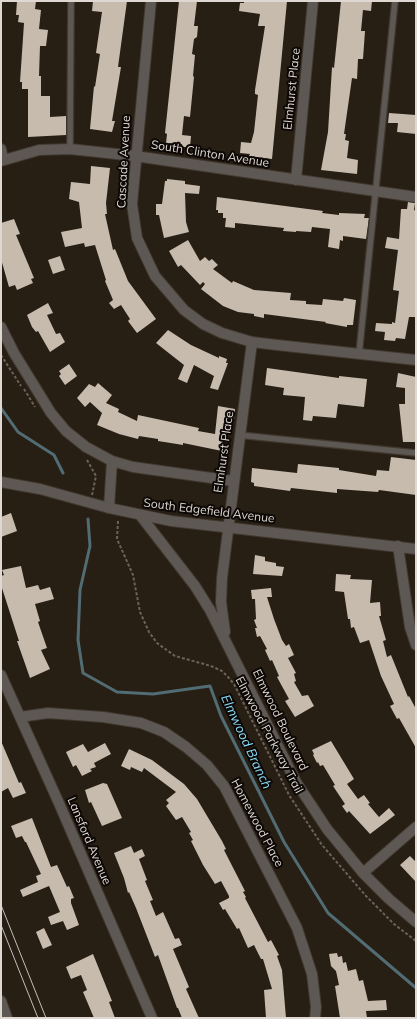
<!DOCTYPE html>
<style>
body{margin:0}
#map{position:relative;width:417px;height:1019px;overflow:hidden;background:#271e14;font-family:Mulish,sans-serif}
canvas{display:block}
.frame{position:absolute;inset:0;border:2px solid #dfd8d2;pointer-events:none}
</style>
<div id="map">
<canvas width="417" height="1019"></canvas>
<div class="frame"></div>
</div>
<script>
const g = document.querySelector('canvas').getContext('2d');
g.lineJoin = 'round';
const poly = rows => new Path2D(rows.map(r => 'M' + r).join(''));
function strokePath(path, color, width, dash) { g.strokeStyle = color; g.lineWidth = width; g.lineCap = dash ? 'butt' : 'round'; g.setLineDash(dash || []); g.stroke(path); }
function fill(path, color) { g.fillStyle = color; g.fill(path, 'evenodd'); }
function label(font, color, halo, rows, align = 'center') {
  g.font = font + ' Mulish,sans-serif'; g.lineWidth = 4; g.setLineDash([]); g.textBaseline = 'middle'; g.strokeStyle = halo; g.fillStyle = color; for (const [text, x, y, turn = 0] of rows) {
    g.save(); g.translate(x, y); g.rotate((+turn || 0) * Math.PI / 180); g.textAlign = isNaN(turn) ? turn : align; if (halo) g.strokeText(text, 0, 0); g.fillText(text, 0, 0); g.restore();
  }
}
const stream = poly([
 [1,408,18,432,54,455,63,473],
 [88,519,90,546,80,590,78,640,83,673,117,692,153,694,210,686,221,716,284,842,328,913,416,988]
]);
const building = poly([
 [17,1,36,1,35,9,41,10,39,29,48,30,46,46,40,46,39,76,41,76,41,96,50,96,50,117,66,116,66,135,28,137,28,89,22,89,22,82,20,82,24,23,18,22,19,15,16,15],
 [93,1,127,1,118,67,121,67,112,121,115,121,112,132,90,129,94,86,95,87,100,54,96,53,102,12,92,11],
 [179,1,197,1,194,26,198,26,197,37,194,39,192,54,195,55,193,76,194,77,190,117,184,116,182,135,191,136,190,147,182,147,182,144,166,143,167,134,165,133],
 [244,1,287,1,272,159,249,156,250,154,240,153,241,142,251,143,254,132,258,95,255,94,255,90,265,26,258,26,260,14,239,11,240,3,244,3],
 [341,1,372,1,371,11,363,10,361,31,365,31,363,59,358,59,357,79,352,78,344,134,346,134,345,140,349,141,347,158,358,160,357,174,321,170,328,132,332,67,334,68],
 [389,113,416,115,416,134,397,132,398,123,388,123],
 [91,166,110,168,106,203,107,214,105,214,113,250,115,249,128,281,156,319,137,333,128,321,130,319,121,305,114,309,109,303,113,300,105,281,106,280,95,245,85,247,84,243,65,247,61,232,82,228,79,202,69,199,71,182,90,184],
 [167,179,185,181,185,184,200,186,199,194,185,193,186,222,189,232,164,238,159,215,156,215,156,204,162,204,165,181,167,181],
 [217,197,323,211,322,213,339,215,339,213,365,214,364,218,369,218,366,239,343,236,343,241,340,240,339,249,328,247,330,229,312,227,311,232,296,231,296,232,283,231,284,228,235,223,235,228,225,227,226,218,223,218,223,213,218,213,218,210,216,210],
 [408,202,415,203,414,210,416,211,416,317,409,317,405,339,396,338,395,341,384,340,385,332,375,331,376,323,392,324,392,322,395,323,399,291,393,290,398,250,385,248,387,237,399,239,401,209,407,209],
 [14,219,20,234,16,235,34,278,31,279,33,283,17,290,15,285,9,287,1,259,1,223],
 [188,240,200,261,205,257,209,261,212,259,218,265,213,269,232,283,233,281,254,290,291,293,290,300,306,301,306,304,322,305,323,299,343,301,344,298,356,300,353,325,347,325,347,327,325,323,326,322,264,314,264,318,254,316,254,314,238,312,223,306,201,289,205,284,203,282,200,285,181,265,178,267,169,251],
 [60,256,65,270,53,274,48,260],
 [48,303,53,313,47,315,56,334,60,333,65,342,50,352,38,331,36,332,32,327,27,315],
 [168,330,191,345,219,358,219,356,227,359,226,363,228,363,218,390,210,388,214,376,194,365,187,383,178,379,184,365,156,343],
 [69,364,77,376,65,385,59,376,61,374,59,371],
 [267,368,339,378,339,376,367,379,364,407,338,404,336,418,313,416,312,421,303,420,305,397,283,395,284,388,265,385],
 [398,373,416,377,416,442,403,442,399,404,405,404,405,388,396,387],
 [98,383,112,395,106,403,119,409,118,412,137,421,138,415,199,428,198,431,215,434,218,406,235,409,234,419,225,417,222,451,183,443,183,445,158,441,158,439,139,436,138,439,119,434,97,425,102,413,90,402,85,407,77,398,89,384,95,387],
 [391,457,416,460,416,495,379,490,378,492,337,489,337,493,291,488,290,491,254,486,254,483,251,482,252,468,297,473,298,464,339,468,339,470,376,476,377,470,389,471],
 [11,513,17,531,1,537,1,517],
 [255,555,265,557,265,561,276,563,276,566,284,567,282,576,253,574],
 [21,566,26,588,38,585,40,590,50,587,54,599,35,604,40,621,38,622,47,648,41,650,50,669,30,678,17,641,19,641,1,585,1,576,4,575,2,570],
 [336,574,351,575,350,579,372,580,370,603,380,602,381,616,379,616,386,640,383,641,387,657,391,655,408,697,409,696,416,709,416,748,399,718,397,719,390,706,394,704,381,676,369,640,360,643,354,627,351,628,350,619,348,619,344,592,335,591],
 [271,588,272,597,267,597,274,619,282,640,286,646,289,644,294,655,288,658,296,673,294,674,296,681,294,682,302,696,308,695,314,706,295,717,285,701,289,699,277,677,279,676,272,660,270,661,265,650,267,649,260,636,257,637,255,628,257,628,254,620,256,619,255,599,252,599,251,590],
 [1,741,19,783,21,782,26,793,13,798,8,788,1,792],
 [331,741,354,779,347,784,358,799,364,795,370,803,368,804,379,817,389,808,395,815,370,834,349,811,347,813,342,806,345,804,333,786,335,785,323,765,320,766,318,762,317,763,313,755,314,754,312,750],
 [105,743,111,754,94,763,96,767,90,769,92,771,82,776,76,765,73,767,66,752,83,744,88,752],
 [129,749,152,760,184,784,197,799,222,841,226,849,224,850,245,891,243,892,246,897,245,898,268,942,271,940,279,955,277,956,282,970,286,1018,266,1018,264,990,272,989,263,959,261,959,254,945,248,948,239,928,237,929,225,909,223,910,219,903,229,898,229,896,221,881,215,884,203,865,191,841,193,840,189,833,191,832,182,817,176,820,166,806,169,803,166,800,176,792,144,768,142,772,131,767,130,770,121,766],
 [103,783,107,784,122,818,102,826,91,802,89,803,85,790],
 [32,818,51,867,57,865,67,887,69,886,74,898,71,899,71,903,79,925,67,930,63,921,51,925,48,917,60,912,49,886,23,897,20,890,38,882,36,876,41,874,26,842,25,842,22,836,16,838,11,826],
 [131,846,134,853,142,849,145,856,139,859,147,880,145,881,153,900,150,901,156,916,163,912,175,939,179,938,182,945,173,949,189,987,186,989,199,1018,182,1018,178,1008,177,1008,158,955,155,957,136,908,129,892,128,893,124,878,114,853],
 [410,856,416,862,416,882,400,865],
 [44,928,52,945,43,949,36,932],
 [337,953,338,957,342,956,343,963,346,962,348,971,356,969,359,981,363,980,368,1001,386,1000,387,1010,366,1011,367,1018,340,1018,335,986,339,985,336,971,331,966,329,954],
 [93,954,112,1001,109,1002,115,1018,94,1018,83,992,87,990,81,975,71,979,66,967]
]);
const path = poly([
 [1,355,21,386],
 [24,389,35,407],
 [87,460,96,476,92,495],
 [118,521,117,539,133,575,140,612,149,632,157,643,175,656,211,666,222,671,228,677,234,684,289,795,322,845,366,896,394,924,416,941]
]);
const service = poly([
 [70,149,71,1],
 [359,354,395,1],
 [239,435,416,453]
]);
const minor = poly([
 [151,1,132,204,137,238,155,276,184,310,203,324,222,333,252,342,277,345,416,360],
 [1,149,3,160],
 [1,161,39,150,70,149,135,156,416,197],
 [296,180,313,1],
 [1,327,14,353,51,413,66,431,86,447,112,461,133,467,233,481],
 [109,508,112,461],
 [140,515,195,586,210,610,296,782,327,829,363,873,389,899,416,922],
 [398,546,410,627,416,645],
 [225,632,221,602,222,578,252,342],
 [1,675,58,801,152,1018],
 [20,717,48,713,103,717,141,723,164,732,186,747,207,765,224,786,297,928,312,974,316,1007,315,1018],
 [363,873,416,827]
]);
const tertiary = poly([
 [1,482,40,489,109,508,171,521,416,549],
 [1,1001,7,1018]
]);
const tram = poly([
 [1,905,46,1018],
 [1,925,38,1018]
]);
const streetNames = [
 ["Elmhurst Place",292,89,-84],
 ["South Clinton Avenue",210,154,9],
 ["Cascade Avenue",124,162,-87],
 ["Elmhurst Place",224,452,-82],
 ["South Edgefield Avenue",209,511,7],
 ["Elmwood Boulevard",280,720,64],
 ["Elmwood Parkway Trail",269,735,62],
 ["Homewood Place",257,823,62],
 ["Lansford Avenue",89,841,67]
];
const waterNames = [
 ["Elmwood Branch",246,742,65]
];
strokePath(stream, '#526c74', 3);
fill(building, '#c7bbae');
strokePath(service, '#41382f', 8);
strokePath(minor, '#41382f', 12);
strokePath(tertiary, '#41382f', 12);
strokePath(path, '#6b625a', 2, [3, 2]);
strokePath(service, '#5d5853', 5.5);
strokePath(minor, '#5d5853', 10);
strokePath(tertiary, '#5d5853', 10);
strokePath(tram, '#c6bfb8', 1);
label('12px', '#dfd8d2', '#0c0805', streetNames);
label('italic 13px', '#8bddfc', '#0c0805', waterNames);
</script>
